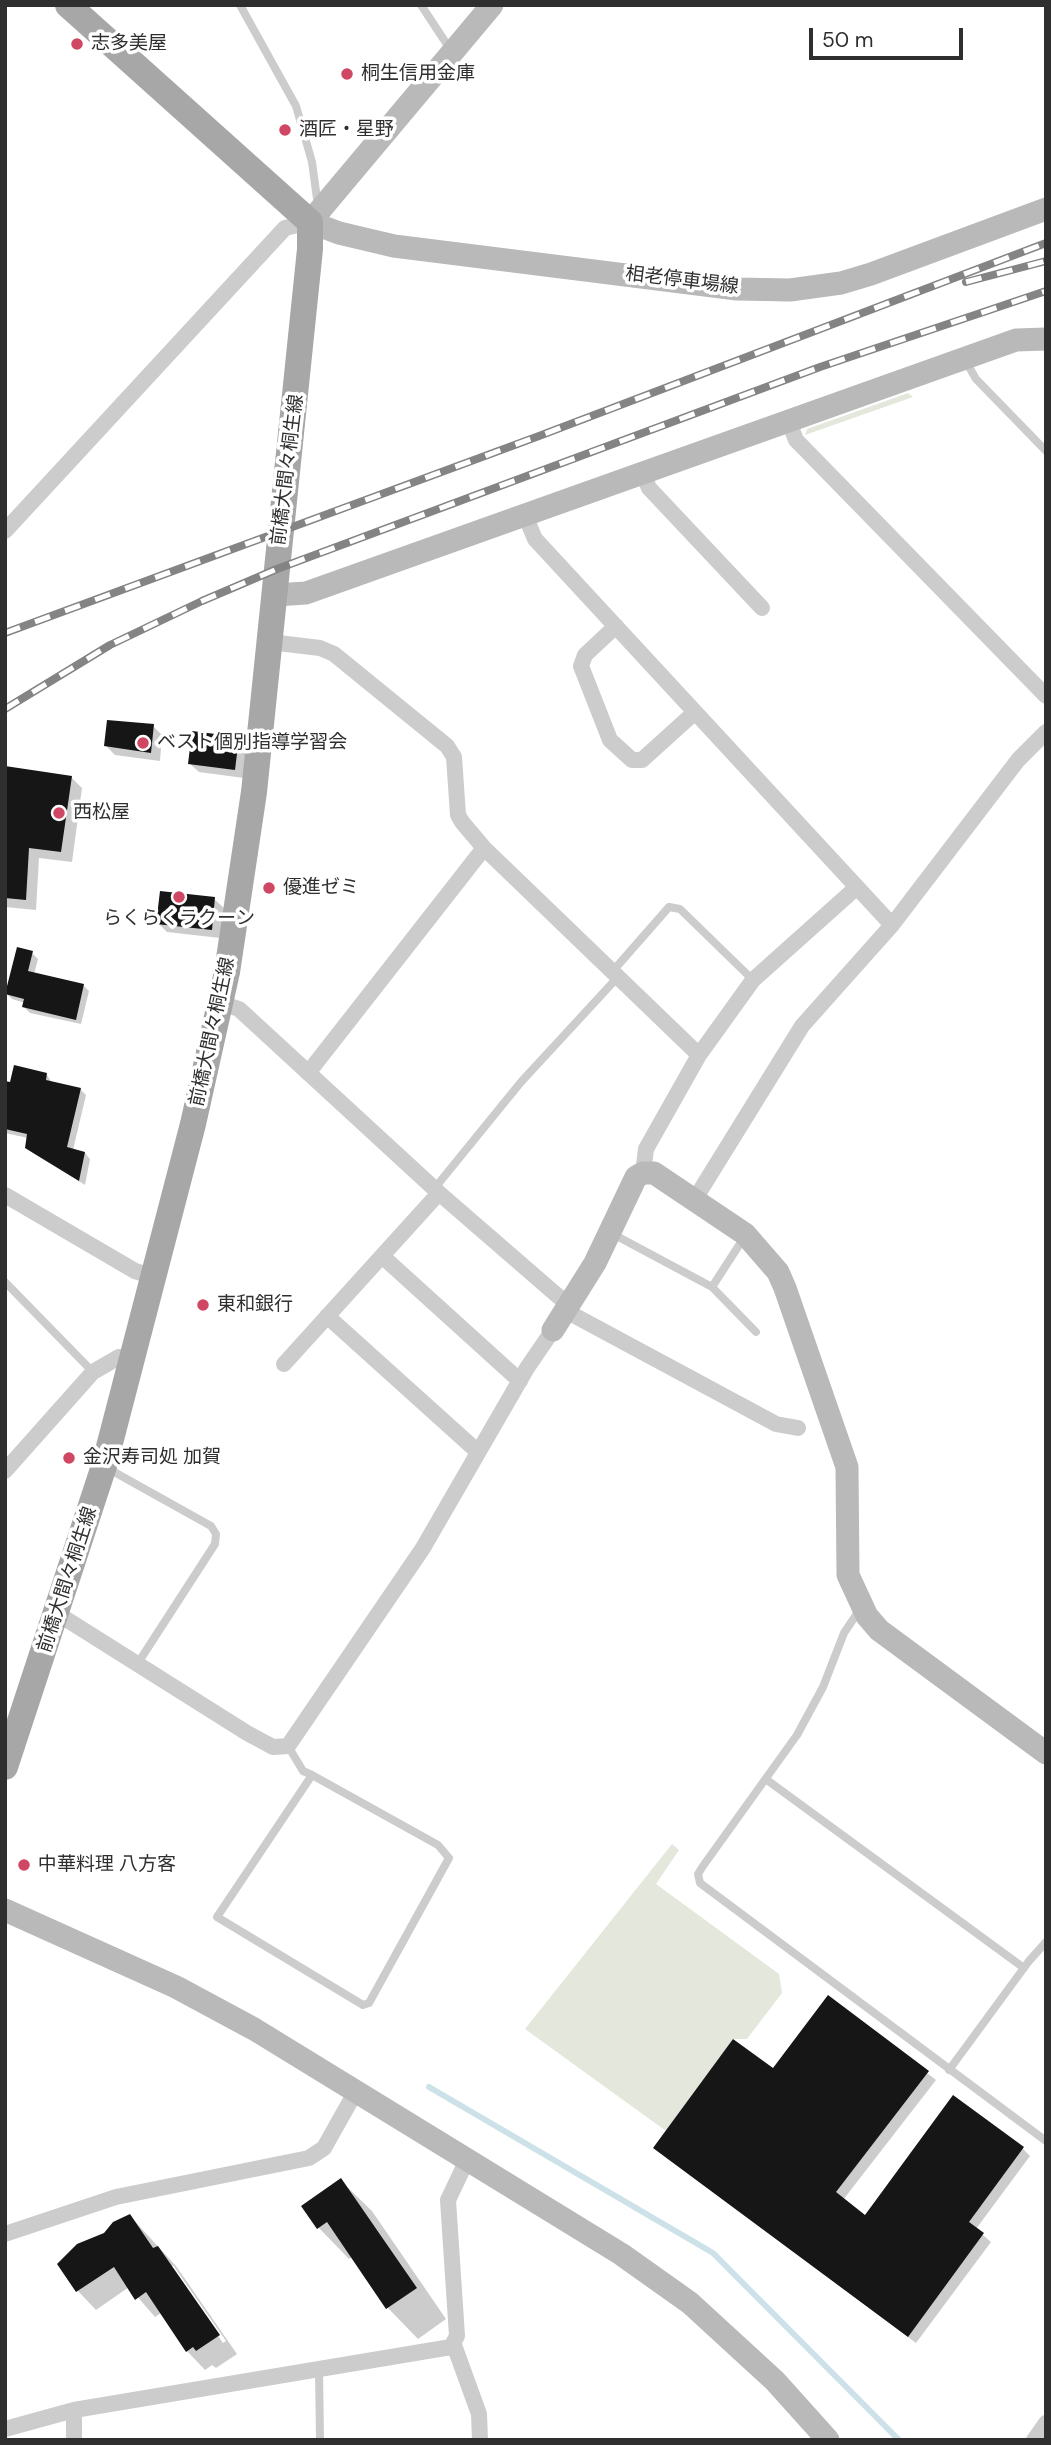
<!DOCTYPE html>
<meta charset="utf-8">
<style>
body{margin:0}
#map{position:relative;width:1051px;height:2445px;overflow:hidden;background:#fff;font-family:"DM Sans",sans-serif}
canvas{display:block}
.frame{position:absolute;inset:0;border:7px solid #2f2f2f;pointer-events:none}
.scale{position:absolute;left:809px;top:28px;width:154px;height:32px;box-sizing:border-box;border:4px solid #2f2f2f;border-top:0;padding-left:9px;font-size:21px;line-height:24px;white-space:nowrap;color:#2f2f2f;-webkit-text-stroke:5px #fff;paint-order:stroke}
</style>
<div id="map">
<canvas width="1051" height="2445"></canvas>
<div class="frame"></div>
<div class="scale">50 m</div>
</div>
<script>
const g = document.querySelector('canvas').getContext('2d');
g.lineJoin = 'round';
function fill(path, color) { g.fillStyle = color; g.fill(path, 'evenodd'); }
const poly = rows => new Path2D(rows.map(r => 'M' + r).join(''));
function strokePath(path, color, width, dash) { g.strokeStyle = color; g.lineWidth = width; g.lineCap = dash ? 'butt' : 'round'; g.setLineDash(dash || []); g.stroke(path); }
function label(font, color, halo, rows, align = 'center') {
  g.font = font + ' "DM Sans","Noto Sans JP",sans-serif'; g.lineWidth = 7; g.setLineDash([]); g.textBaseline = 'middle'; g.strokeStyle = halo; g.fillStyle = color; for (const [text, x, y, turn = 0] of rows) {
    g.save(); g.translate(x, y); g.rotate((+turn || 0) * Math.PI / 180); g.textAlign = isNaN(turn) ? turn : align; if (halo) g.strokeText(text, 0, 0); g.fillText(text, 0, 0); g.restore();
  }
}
const green = poly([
 [908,393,913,397,805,435,807,429],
 [672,1844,679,1850,656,1884,779,1974,782,1993,747,2039,733,2039,666,2131,525,2029]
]);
const shadow = poly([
 [153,726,162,735,160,761,115,755,106,746],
 [238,739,248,748,244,778,199,772,189,763],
 [5,768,71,777,82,788,72,862,39,858,36,910,5,907],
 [214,899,224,908,220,938,167,932,158,923],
 [32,953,38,959,34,974,83,985,89,991,81,1024,30,1013,24,1007,25,1003,12,999,6,993],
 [47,1075,52,1083,80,1089,86,1095,73,1150,85,1153,90,1159,85,1185,33,1153,27,1147,28,1138,5,1133,5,1083],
 [828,1997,936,2080,843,2200,866,2218,1022,2148,1030,2156,976,2229,991,2242,916,2343,655,2148,773,2070],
 [341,2181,372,2211,446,2319,418,2339,388,2308,352,2257,349,2259,319,2228,304,2207],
 [130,2216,176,2266,237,2354,216,2368,212,2365,205,2370,187,2351,161,2313,155,2317,129,2287,96,2310,78,2291,59,2264],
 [173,2265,226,2341,223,2343,171,2268]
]);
const stream = poly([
 [429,2087,713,2253,899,2440]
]);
const building = poly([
 [107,720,154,724,151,753,104,746],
 [192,731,239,737,235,770,188,764],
 [5,766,72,776,61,852,29,848,26,900,5,898],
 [160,891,215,897,212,930,156,924],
 [17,947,33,951,28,971,84,984,76,1020,22,1007,24,999,5,994],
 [14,1065,47,1073,46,1080,81,1088,67,1147,85,1152,79,1181,25,1148,27,1134,5,1129,5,1081,10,1082],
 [828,1995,929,2071,836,2192,865,2215,953,2095,1024,2147,969,2222,984,2233,908,2337,653,2148,733,2039,773,2068],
 [341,2178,417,2288,386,2309,327,2222,317,2229,301,2206],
 [130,2214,153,2248,158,2246,220,2335,196,2351,193,2347,186,2352,146,2292,135,2300,114,2267,76,2292,57,2264,77,2244,104,2233,113,2222]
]);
const lane = poly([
 [240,5,296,106,312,162,318,206],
 [421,5,450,49],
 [965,360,976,379,1046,451],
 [612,972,669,907,680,909,753,980],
 [434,1189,521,1082,617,978],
 [611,1233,712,1287,756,1332],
 [5,1282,93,1372],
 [712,1287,745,1236],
 [107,1468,211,1526,216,1534,215,1544,138,1663],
 [860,1609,844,1633,823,1687,797,1735,703,1866,698,1874,700,1883,1046,2141],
 [288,1746,303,1771,312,1775,438,1845,449,1858,369,2003,363,2005,217,1917,312,1775],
 [767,1780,1024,1968],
 [949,2070,1029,1961,1046,1942],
 [319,2369,320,2440]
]);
const street = poly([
 [788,420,796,440,1046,696],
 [642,472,649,488,762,608],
 [524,513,535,539,892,925],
 [5,531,285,228,310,222],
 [616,626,585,655,581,666,610,740,632,760,642,760,694,713],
 [270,642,320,648,334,654,447,746,454,757,458,815,462,822,484,848,699,1055],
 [221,1003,239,1009,439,1193,559,1297,571,1303],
 [308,1073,484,848],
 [643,1173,646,1149,699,1055,753,980,857,887],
 [5,1195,135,1271,154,1277],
 [695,1199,802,1026,892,925,1018,760,1046,732],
 [382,1256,520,1381],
 [566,1311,776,1424,798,1428],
 [327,1316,478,1452],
 [284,1364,439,1193],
 [5,1471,93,1372,119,1357,132,1359],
 [58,1614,247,1733,273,1747,288,1746,423,1548,527,1368,553,1330],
 [5,2234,116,2197,309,2158,324,2148,356,2091],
 [454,2345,479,2414,480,2440],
 [5,2429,74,2410,451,2347,457,2336,448,2200,468,2158],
 [74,2440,74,2410],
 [1034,2440,1046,2423]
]);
const secondary = poly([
 [492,5,310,222,339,233,394,246,737,289,790,290,841,283,871,274,1046,209],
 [275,595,306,593,1016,340,1046,339],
 [553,1330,595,1263,636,1177,643,1173,654,1173,745,1234,778,1272,785,1288,847,1467,848,1575,867,1616,879,1630,1046,1753],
 [5,1910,176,1987,254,2029,621,2254,690,2303,775,2381,828,2440]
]);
const primary = poly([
 [5,1767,104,1466,193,1124,227,972,254,792,310,249,310,222,68,5]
]);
const rail = poly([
 [966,282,1046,261],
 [5,633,539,436,1046,243],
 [5,709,110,645,202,601,277,569,820,367,1046,291]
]);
const markers = [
 [77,44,7,"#d04763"],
 [347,74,7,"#d04763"],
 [285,130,7,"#d04763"],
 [143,743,7,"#d04763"],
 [59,813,7,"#d04763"],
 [269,888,7,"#d04763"],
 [179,897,7,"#d04763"],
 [203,1305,7,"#d04763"],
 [69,1458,7,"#d04763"],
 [24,1865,7,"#d04763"]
];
const poiNames = [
 ["志多美屋",91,44],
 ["桐生信用金庫",361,74],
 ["酒匠・星野",299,130],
 ["ベスト個別指導学習会",157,743],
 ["西松屋",73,813],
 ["優進ゼミ",283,888],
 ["らくらくラクーン",179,919,"center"],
 ["東和銀行",217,1305],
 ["金沢寿司処 加賀",83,1458],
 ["中華料理 八方客",38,1865]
];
const streetNames = [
 ["相老停車場線",682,281,7],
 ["前橋大間々桐生線",288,470,-83],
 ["前橋大間々桐生線",213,1032,-78],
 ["前橋大間々桐生線",68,1580,-72]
];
fill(green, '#e3e7dc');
fill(shadow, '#0003');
strokePath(stream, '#cde1e8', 6);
fill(building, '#161616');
strokePath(lane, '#ccc', 8);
strokePath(street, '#ccc', 16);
strokePath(secondary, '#b9b9b9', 23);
strokePath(primary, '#a7a7a7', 26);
strokePath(rail, '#848484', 8);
strokePath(rail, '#fff', 5, [16]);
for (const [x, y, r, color] of markers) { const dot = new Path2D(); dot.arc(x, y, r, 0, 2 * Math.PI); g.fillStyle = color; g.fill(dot); strokePath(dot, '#fff', 2.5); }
label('19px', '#2f2f2f', '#fff', poiNames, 'left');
label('19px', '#2f2f2f', '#fff', streetNames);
</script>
